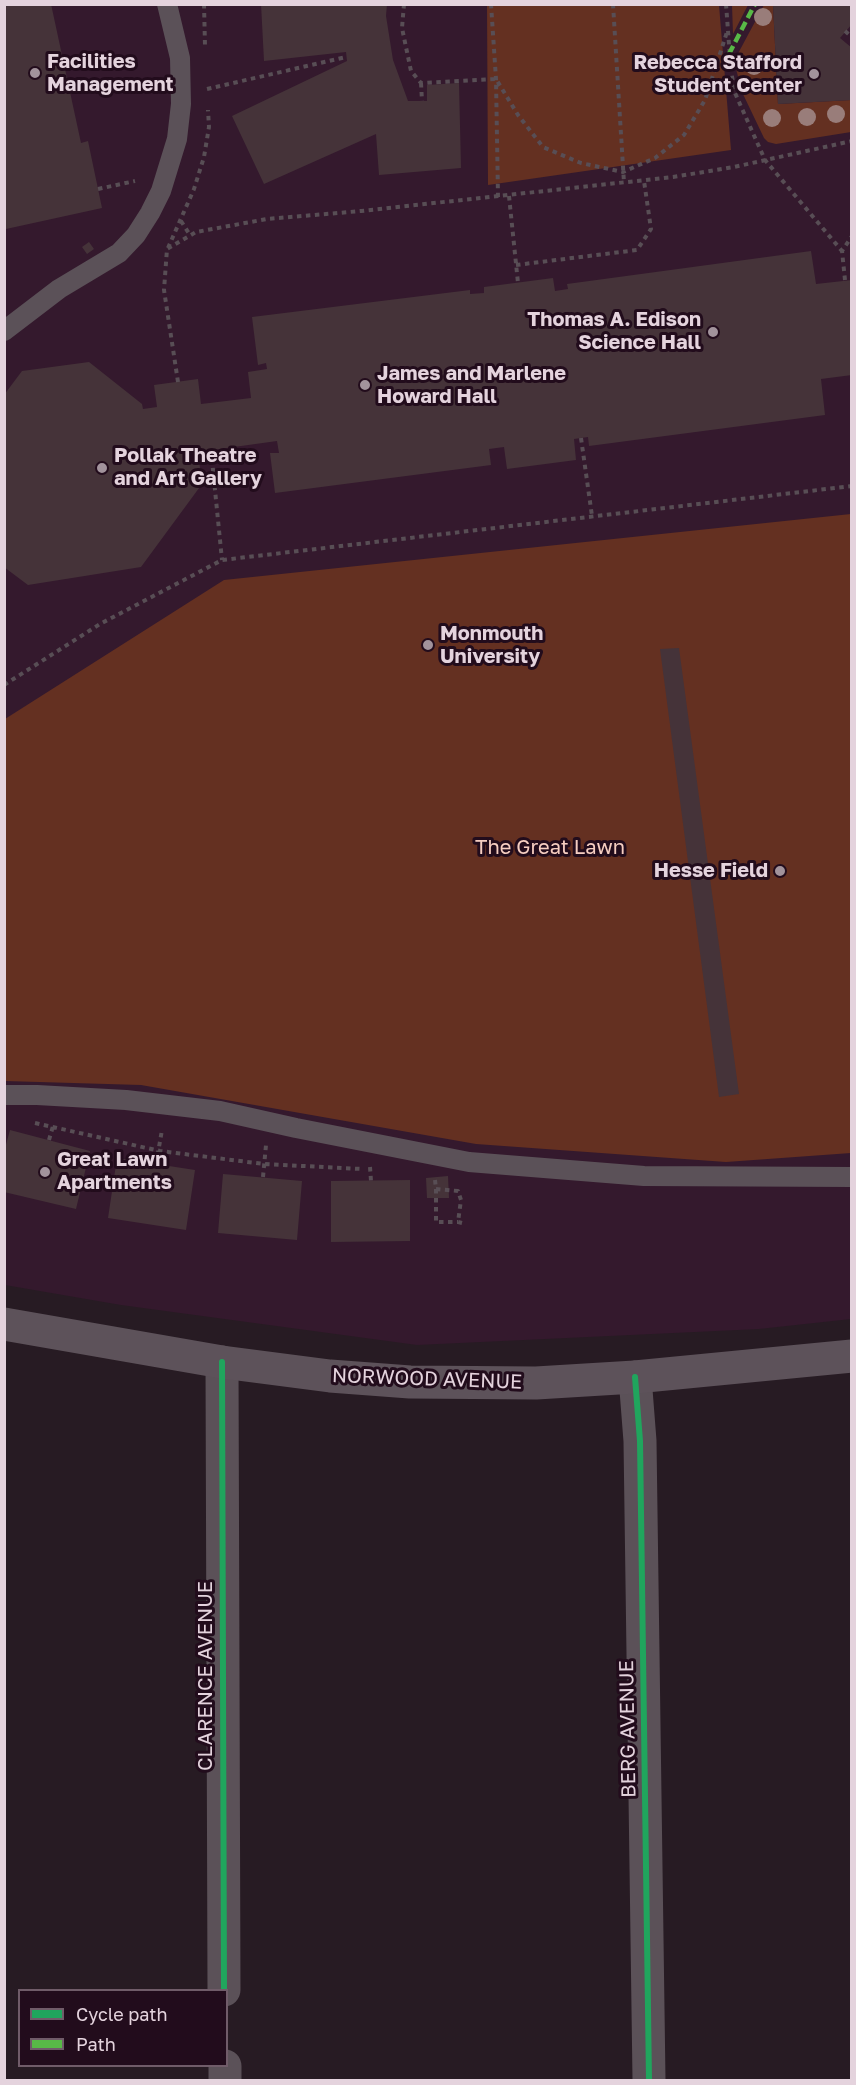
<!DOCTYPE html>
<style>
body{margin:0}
#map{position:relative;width:856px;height:2085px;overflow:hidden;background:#271b23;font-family:"Golos Text",sans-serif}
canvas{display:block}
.frame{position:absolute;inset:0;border:6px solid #e4d3dd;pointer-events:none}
.legend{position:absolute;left:18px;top:1989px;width:210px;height:78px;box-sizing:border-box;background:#220c1c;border:2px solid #705c69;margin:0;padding:8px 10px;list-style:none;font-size:18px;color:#e4d3dd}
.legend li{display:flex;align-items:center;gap:12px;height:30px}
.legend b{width:30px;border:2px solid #705c69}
</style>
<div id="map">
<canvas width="856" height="2085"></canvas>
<div class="frame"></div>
<ul class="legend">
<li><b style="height:8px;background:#20a55d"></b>Cycle path</li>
<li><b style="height:8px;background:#58b947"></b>Path</li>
</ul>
</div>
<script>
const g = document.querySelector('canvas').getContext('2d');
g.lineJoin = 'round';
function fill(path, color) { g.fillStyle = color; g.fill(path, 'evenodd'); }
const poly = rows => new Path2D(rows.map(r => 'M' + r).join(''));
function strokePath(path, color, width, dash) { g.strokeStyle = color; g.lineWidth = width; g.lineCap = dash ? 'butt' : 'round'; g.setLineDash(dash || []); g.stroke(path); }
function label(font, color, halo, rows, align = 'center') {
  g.font = font + ' "Golos Text",sans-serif'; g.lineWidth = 6; g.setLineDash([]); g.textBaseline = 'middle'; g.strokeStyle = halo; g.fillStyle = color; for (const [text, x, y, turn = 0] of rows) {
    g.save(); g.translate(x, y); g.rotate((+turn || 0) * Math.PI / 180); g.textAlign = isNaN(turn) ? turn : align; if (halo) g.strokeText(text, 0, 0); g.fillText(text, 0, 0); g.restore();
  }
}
const built = poly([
 [4,5,851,5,851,1319,759,1329,417,1345,121,1305,5,1285]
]);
const green = poly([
 [487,5,719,5,731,150,488,185],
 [732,5,748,5,733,34],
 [764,5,773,5,778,104,851,100,851,132,776,144,768,142,764,138,742,92,734,61],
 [851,514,851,1153,726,1162,476,1144,141,1085,5,1081,5,719,224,580]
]);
const building = poly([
 [4,4,51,4,81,143,88,141,102,208,6,229],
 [261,4,387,4,386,16,393,60,408,101,427,101,427,85,459,83,461,168,379,175,376,134,264,184,232,116,347,61,346,52,264,61],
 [773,5,852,5,852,24,840,38,852,48,852,100,778,104],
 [89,242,94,249,87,254,82,247],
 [811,251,816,284,852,280,852,375,821,379,825,415,589,446,588,437,574,439,576,460,507,469,504,447,489,449,491,465,275,493,270,453,279,453,277,441,198,452,202,484,141,567,28,585,4,567,4,395,22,371,89,362,142,404,143,409,157,407,154,385,198,379,201,404,251,398,248,372,267,369,266,363,258,365,252,317,470,290,470,294,484,293,484,287,553,278,555,291,568,289,567,284],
 [679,648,739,1094,719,1097,660,649],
 [10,1130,90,1151,76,1209,4,1192,4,1152],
 [117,1158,195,1170,186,1230,108,1218],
 [223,1174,302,1181,297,1240,218,1233],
 [448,1176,449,1198,427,1198,426,1178],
 [410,1180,410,1241,331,1242,331,1181]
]);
const path = poly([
 [204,4,205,46],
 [404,4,402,28,411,71,421,83,496,79,518,115,543,147,581,163,623,172,655,158,684,135,705,100,727,32],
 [491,4,496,79,498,197],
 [613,4,624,183],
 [726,4,731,71,735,93,765,160,842,251],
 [845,31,852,37],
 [421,83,422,101],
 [207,89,346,57],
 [98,189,135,181],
 [509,196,518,283],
 [181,221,190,235],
 [168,248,194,189,204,157,209,127,208,110],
 [516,265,637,250,651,229,644,181],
 [845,280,842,251,852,236],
 [178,382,164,290,167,249,196,232,267,219,361,211,673,177,734,167,852,141],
 [581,438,592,516],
 [211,450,222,560],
 [4,685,100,624,222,560,852,486],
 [35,1123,160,1151,264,1164,362,1169],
 [49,1140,53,1126],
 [156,1164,162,1130],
 [370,1167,371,1181],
 [263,1177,266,1145],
 [435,1180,436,1189,458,1191,461,1200,458,1222,462,1223],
 [436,1189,436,1222,458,1222]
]);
const service = poly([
 [4,331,59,289,119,253,136,235,150,213,161,191,177,139,181,104,180,58,167,4],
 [4,1095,37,1095,126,1100,220,1111,296,1128,469,1162,644,1176,852,1177]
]);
const minor = poly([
 [222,1362,224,1990],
 [635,1377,640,1441,649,2080],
 [225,2066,225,2080]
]);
const secondary = poly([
 [4,1324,222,1362,330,1376,410,1382,536,1383,635,1377,852,1356]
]);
const quiet = poly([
 [729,54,755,4]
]);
const cycleway = poly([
 [222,1362,224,1990],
 [635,1377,640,1441,649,2080]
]);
const trees = [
 [763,17],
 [754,66],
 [836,114],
 [807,117],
 [772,118]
];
const markers = [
 [35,73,6,"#a2939c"],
 [814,74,6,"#a2939c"],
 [713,332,6,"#a2939c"],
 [365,385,6,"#a2939c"],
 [102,468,6,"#a2939c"],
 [428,645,6,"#a2939c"],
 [780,871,6,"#a2939c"],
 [45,1172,6,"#a2939c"]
];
const poiNames = [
 ["Facilities",47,62],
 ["Management",47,85],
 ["Rebecca Stafford",802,63,"right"],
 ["Student Center",802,86,"right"],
 ["Thomas A. Edison",701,320,"right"],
 ["Science Hall",701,343,"right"],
 ["James and Marlene",377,374],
 ["Howard Hall",377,397],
 ["Pollak Theatre",114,456],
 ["and Art Gallery",114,479],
 ["Monmouth",440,634],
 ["University",440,657],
 ["Hesse Field",768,871,"right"],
 ["Great Lawn",57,1160],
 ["Apartments",57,1183]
];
const parkNames = [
 ["The Great Lawn",550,848]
];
const streetNames = [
 ["NORWOOD AVENUE",427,1379,2],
 ["CLARENCE AVENUE",206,1676,-90],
 ["BERG AVENUE",628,1729,-91]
];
fill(built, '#34192d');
fill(green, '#643021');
fill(building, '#453339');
strokePath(path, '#584e55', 4, [4.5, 4.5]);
strokePath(service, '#5b5158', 20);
strokePath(minor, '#5b5158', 33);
strokePath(secondary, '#5d525a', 33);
strokePath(quiet, '#58b947', 4.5, [9, 4.5]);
strokePath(cycleway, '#20a55d', 6);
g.fillStyle = '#997d7a';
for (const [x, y] of trees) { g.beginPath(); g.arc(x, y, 9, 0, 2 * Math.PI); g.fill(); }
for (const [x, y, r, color] of markers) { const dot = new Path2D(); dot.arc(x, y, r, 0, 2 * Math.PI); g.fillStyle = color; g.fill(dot); strokePath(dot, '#220c1c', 2); }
label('bold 20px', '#e4d3dd', '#220c1c', poiNames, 'left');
label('20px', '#f6cec1', '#220c1c', parkNames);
label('20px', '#e4d3dd', '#220c1c', streetNames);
</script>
